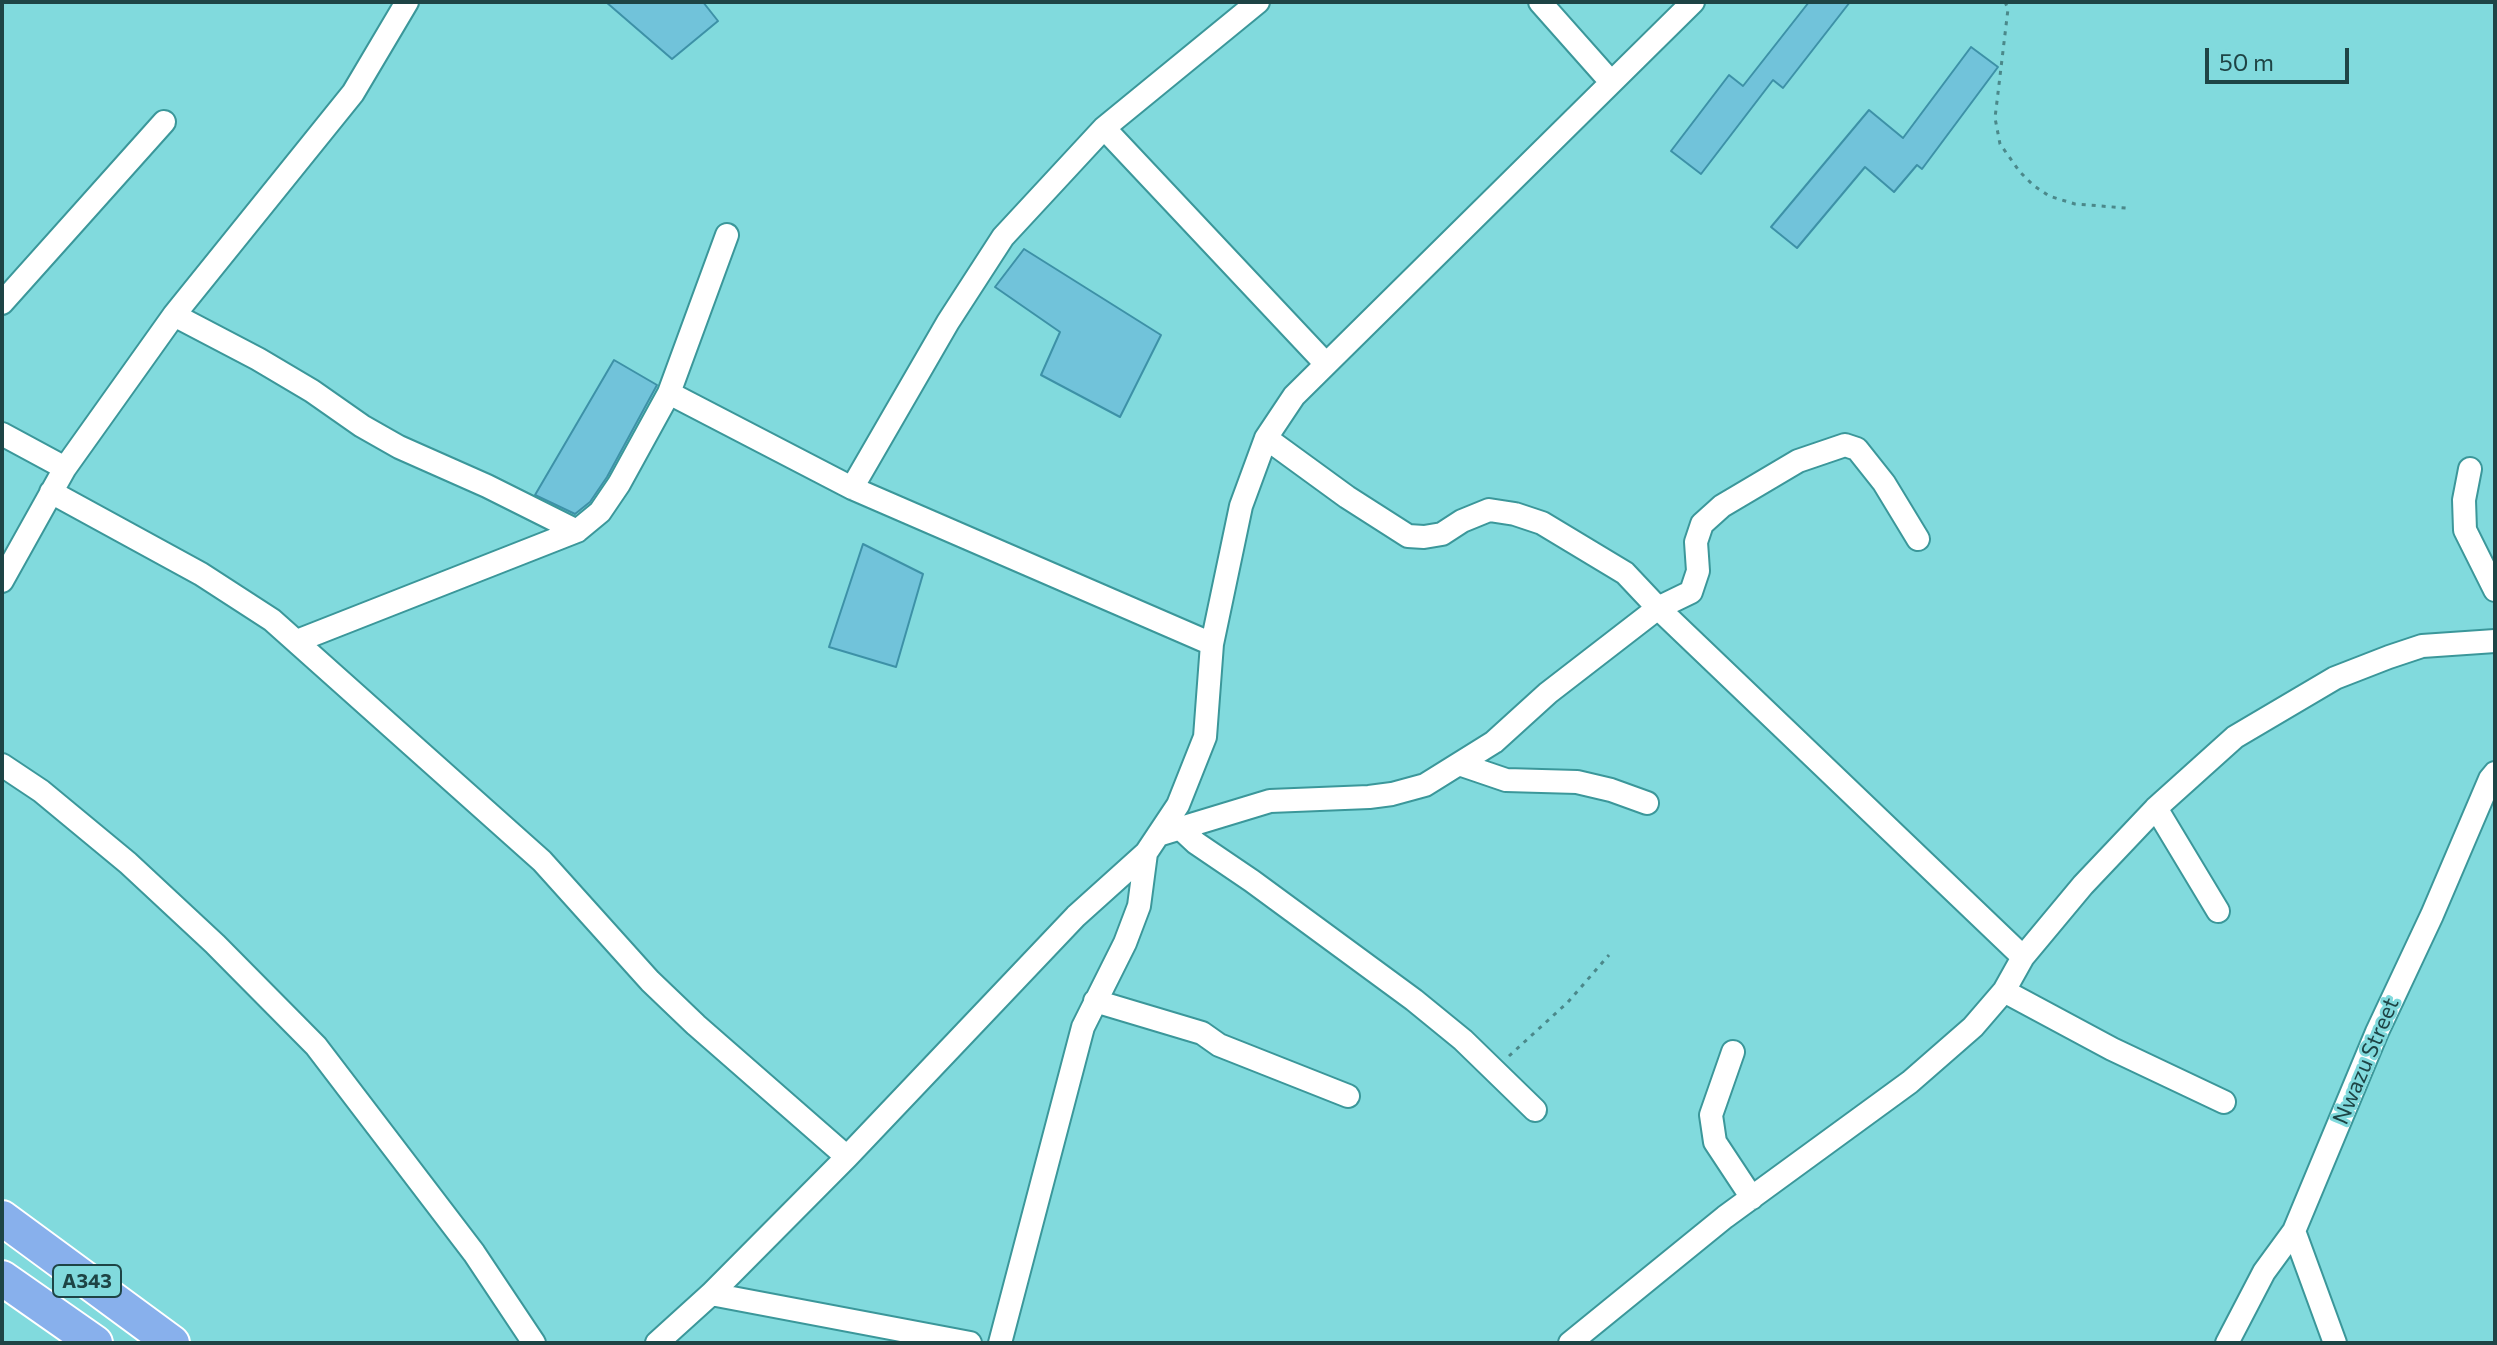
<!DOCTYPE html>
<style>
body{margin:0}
#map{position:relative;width:2497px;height:1345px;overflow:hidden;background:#81dadd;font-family:Commissioner,sans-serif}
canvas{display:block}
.frame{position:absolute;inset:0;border:4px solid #1e4445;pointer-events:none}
.scale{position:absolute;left:2205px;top:48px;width:144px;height:36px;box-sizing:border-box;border:4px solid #1e4445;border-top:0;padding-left:10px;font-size:24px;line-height:28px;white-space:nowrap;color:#1e4445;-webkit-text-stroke:6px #81dadd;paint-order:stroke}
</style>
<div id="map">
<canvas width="2497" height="1345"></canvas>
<div class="frame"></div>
<div class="scale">50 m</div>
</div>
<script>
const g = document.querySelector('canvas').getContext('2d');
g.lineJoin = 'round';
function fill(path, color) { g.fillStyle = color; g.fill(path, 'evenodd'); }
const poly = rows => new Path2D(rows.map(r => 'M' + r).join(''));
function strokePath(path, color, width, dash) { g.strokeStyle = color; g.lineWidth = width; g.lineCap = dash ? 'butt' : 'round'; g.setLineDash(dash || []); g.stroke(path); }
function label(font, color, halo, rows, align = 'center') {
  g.font = font + ' Commissioner,sans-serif'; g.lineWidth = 6; g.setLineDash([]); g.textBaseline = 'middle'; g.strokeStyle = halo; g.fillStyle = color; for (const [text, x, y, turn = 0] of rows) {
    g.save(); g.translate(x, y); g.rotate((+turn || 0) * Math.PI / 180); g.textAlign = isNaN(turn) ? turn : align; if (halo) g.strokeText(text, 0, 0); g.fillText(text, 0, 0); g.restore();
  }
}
const building = poly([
 [606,2,703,2,718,21,672,59,606,2],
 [1809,2,1850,2,1783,88,1773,80,1701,174,1671,151,1729,75,1743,86,1809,2],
 [1971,47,1998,67,1922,169,1917,165,1894,192,1865,167,1797,248,1771,227,1869,110,1903,138,1971,47],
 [1024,249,1161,335,1120,417,1041,375,1060,332,995,287,1024,249],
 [614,360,657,385,607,477,590,502,575,514,535,495,614,360],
 [863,544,923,574,896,667,829,647,863,544]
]);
const path = poly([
 [2005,2,2008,9,1995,118,2000,144,2020,172,2033,185,2049,196,2075,204,2126,208],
 [1509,1056,1568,1002,1609,955]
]);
const minor = poly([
 [1540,2,1611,82],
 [1104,128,1326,364],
 [2,303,164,122],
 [174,315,258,359,312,391,362,426,399,447,487,486,577,531],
 [669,393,852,488,1212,644],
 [2,434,65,468],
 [1266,438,1347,497,1408,536,1424,537,1442,534,1462,521,1489,510,1515,514,1542,523,1625,573,1658,608,2023,957],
 [2470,469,2464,500,2465,530,2495,590],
 [852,488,948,322,1003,237,1104,128,1258,2],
 [51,492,201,574,272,620,542,861,650,981,696,1025,847,1157],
 [2,581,65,468,174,315,353,93,407,2],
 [297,641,577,531,600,512,619,484,669,393,727,235],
 [1459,764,1506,780,1577,782,1611,790,1647,803],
 [2,765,41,791,128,863,215,944,316,1046,474,1253,534,1343],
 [2156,808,2218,911],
 [1181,829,1196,843,1252,881,1414,1000,1463,1040,1535,1110],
 [1158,835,1270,801,1369,797,1392,794,1425,785,1494,742,1548,693,1658,608,1691,592,1698,571,1696,542,1702,524,1722,506,1798,461,1845,445,1857,449,1884,483,1918,539],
 [2004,991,2112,1049,2224,1102],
 [1095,1001,1202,1033,1219,1045,1348,1096],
 [1733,1052,1711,1115,1715,1142,1752,1198],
 [2294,1231,2335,1343],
 [711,1294,970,1343],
 [657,1343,711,1294,847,1157,1076,916,1146,853,1178,805,1205,737,1212,644,1241,506,1266,438,1294,396,1693,2],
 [1000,1343,1083,1027,1125,943,1139,906,1146,853],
 [1570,1343,1725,1217,1910,1082,1973,1027,2004,991,2023,957,2083,885,2156,808,2235,737,2335,678,2389,657,2422,646,2495,641],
 [2227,1343,2264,1272,2294,1231,2377,1032,2432,915,2490,779,2495,773]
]);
const highway = poly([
 [2,1218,172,1343],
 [2,1278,95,1343]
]);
const shields = [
 [87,1281,68]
];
const shieldNames = [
 ["A343",87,1281]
];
const streetNames = [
 ["Nwazu Street",2366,1061,-67]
];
fill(building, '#71c3da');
strokePath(building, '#3d91a7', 2);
strokePath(minor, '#3b979a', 26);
strokePath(highway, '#fff', 38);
strokePath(path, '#4b888a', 3, [4, 6]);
strokePath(minor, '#fff', 22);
strokePath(highway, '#88b0ec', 34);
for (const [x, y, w] of shields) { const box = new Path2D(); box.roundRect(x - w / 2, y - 16, w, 32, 6); g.fillStyle = '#81dadd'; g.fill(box); strokePath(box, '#1e4445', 2); }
label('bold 20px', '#1e4445', null, shieldNames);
label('22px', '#1e4445', '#81dadd', streetNames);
</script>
